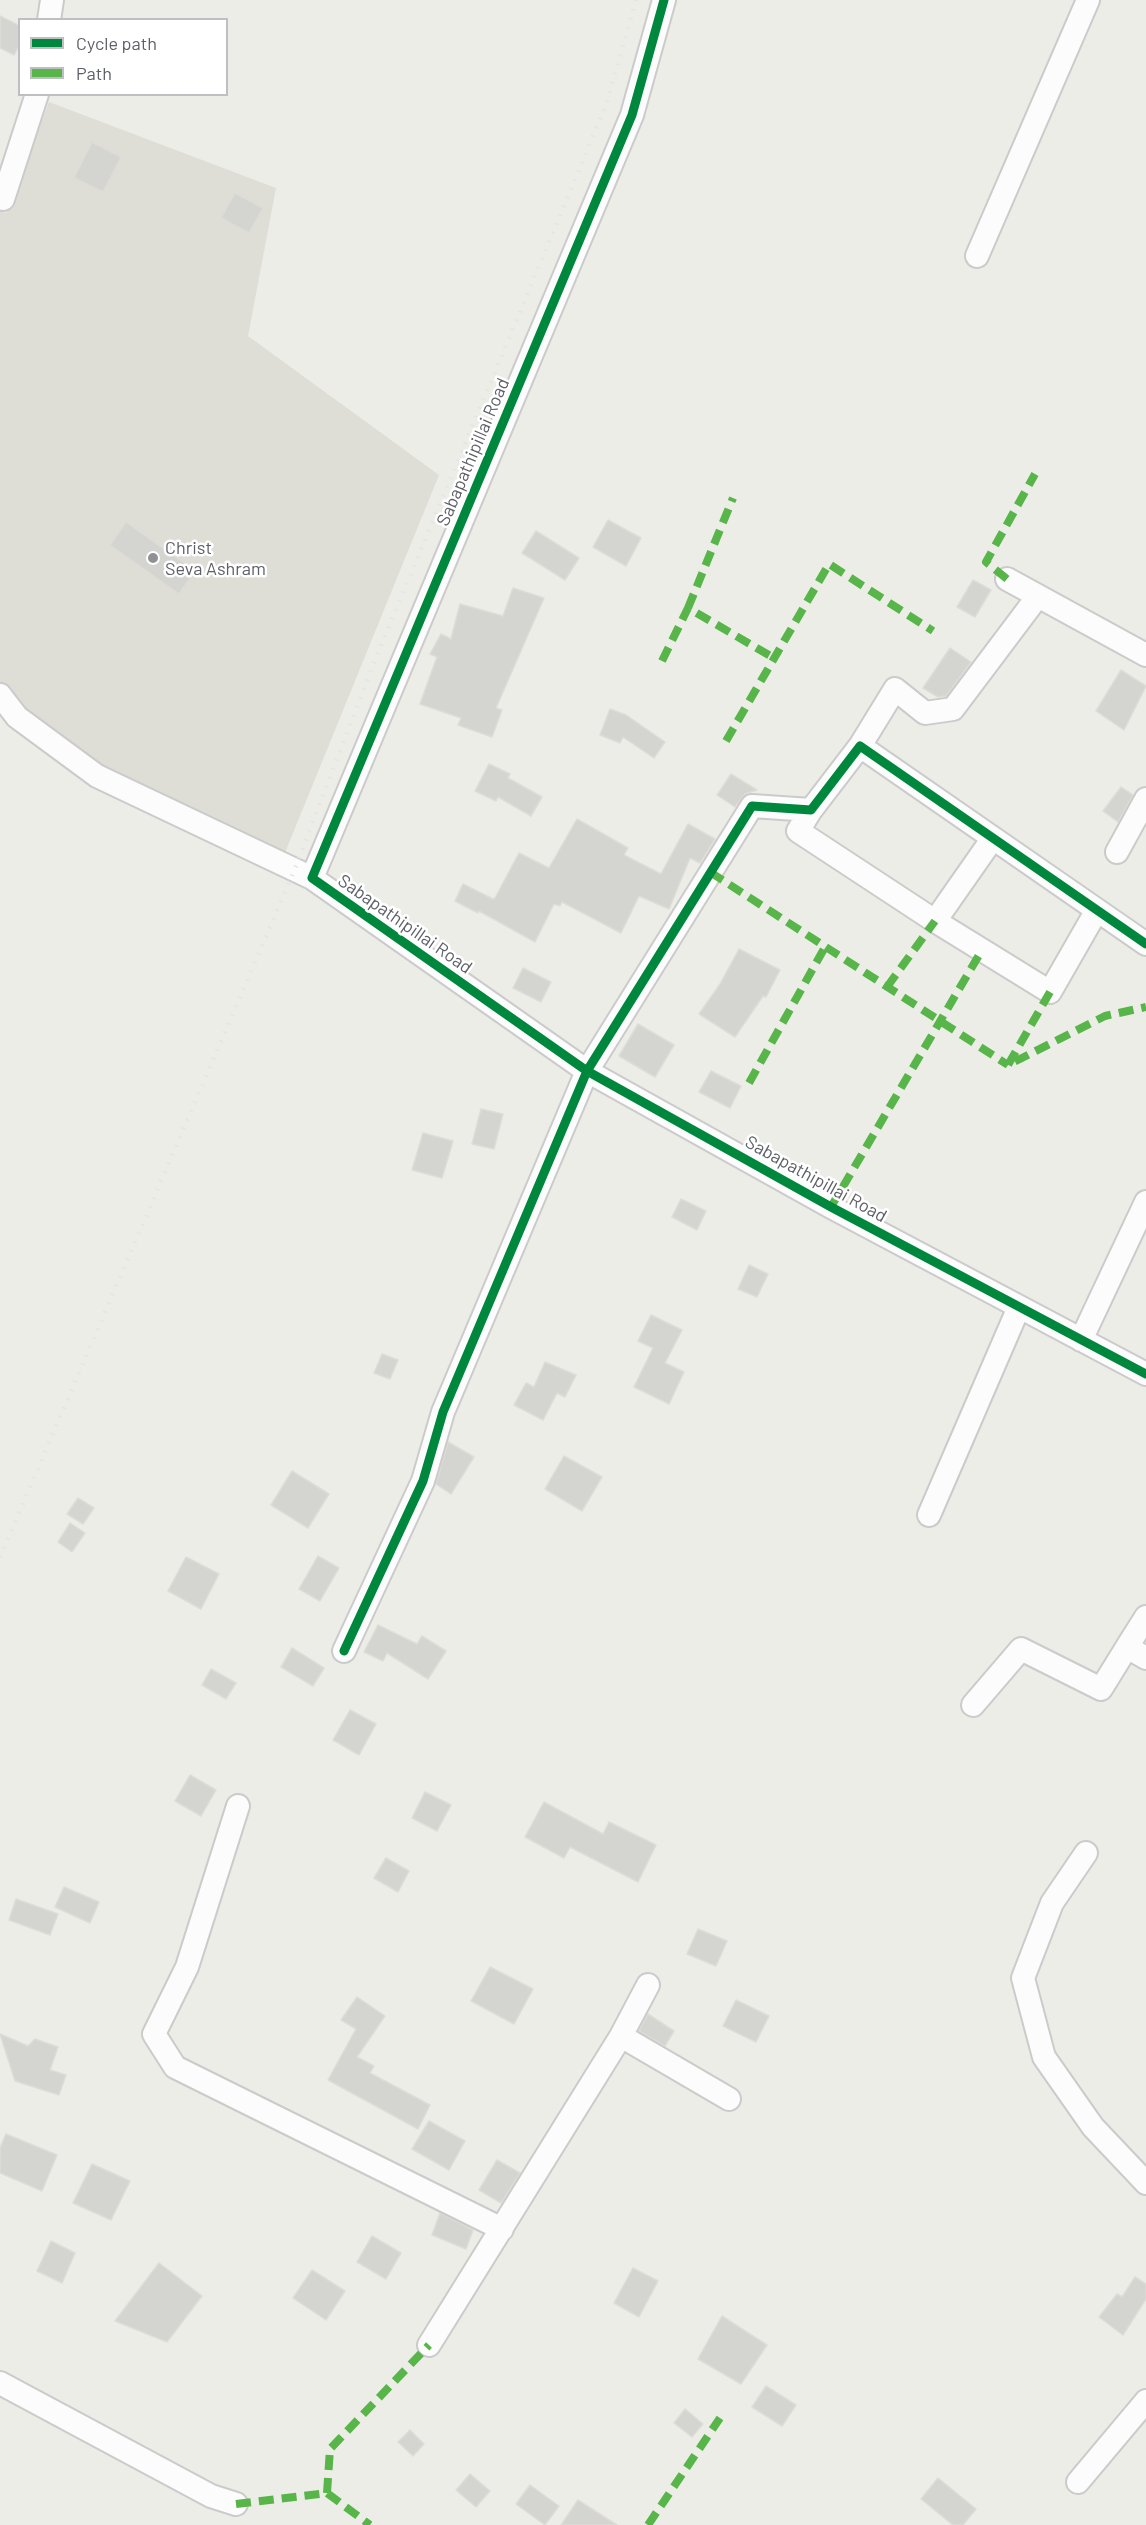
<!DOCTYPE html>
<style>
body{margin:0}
#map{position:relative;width:1146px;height:2525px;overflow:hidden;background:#edede8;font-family:Barlow,sans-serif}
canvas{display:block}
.legend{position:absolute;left:18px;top:18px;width:210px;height:78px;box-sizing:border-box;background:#fff;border:2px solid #bebfc2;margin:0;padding:8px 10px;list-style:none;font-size:18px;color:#5d6067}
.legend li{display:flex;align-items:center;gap:12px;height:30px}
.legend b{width:30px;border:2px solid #bebfc2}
</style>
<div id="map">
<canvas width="1146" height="2525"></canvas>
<ul class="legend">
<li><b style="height:8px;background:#00873e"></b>Cycle path</li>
<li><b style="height:8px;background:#58b549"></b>Path</li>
</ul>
</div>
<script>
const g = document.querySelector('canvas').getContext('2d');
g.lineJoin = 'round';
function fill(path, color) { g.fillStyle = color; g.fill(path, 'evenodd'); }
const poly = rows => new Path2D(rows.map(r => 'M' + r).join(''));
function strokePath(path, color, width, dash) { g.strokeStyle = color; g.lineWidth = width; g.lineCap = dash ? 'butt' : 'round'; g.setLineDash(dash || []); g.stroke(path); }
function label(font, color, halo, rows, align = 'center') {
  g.font = font + ' Barlow,sans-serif'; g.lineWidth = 5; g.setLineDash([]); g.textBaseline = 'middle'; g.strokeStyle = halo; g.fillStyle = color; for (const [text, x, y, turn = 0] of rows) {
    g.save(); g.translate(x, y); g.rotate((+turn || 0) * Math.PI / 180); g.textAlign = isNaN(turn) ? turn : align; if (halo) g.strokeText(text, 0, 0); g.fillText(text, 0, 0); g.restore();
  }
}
const education = poly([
 [49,102,276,188,248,336,439,475,282,860,100,771,20,713,0,687,0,211,6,213]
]);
const building = poly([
 [0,16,20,26,20,44,14,55,0,48,0,16],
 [92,142,121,157,103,192,74,178,92,142],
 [235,193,263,208,249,233,221,218,235,193],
 [608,520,641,538,626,566,593,547,608,520],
 [126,522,195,571,179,594,110,545,126,522],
 [536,531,579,558,565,580,522,553,536,531],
 [973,580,991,590,975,617,957,607,973,580],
 [513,588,544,598,496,708,502,710,492,737,458,725,461,718,420,704,437,657,430,654,441,634,451,639,460,604,503,616,513,588],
 [950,648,971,662,946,696,938,697,923,688,950,648],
 [1121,670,1146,686,1124,730,1096,711,1121,670],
 [610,709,626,715,665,742,654,758,623,737,620,743,600,735,610,709],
 [489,764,510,774,508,778,542,797,531,816,498,797,496,801,475,791,489,764],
 [731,774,757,790,745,794,735,807,717,795,731,774],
 [1121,787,1133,795,1118,822,1103,811,1121,787],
 [577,819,628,848,624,855,661,874,688,824,715,839,700,863,690,858,669,909,639,896,621,933,562,902,560,906,554,904,535,942,479,911,478,913,455,901,463,884,493,899,495,898,519,853,549,868,577,819],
 [739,949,780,970,766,997,763,996,735,1037,699,1014,720,984,739,949],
 [523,968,551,982,541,1002,513,988,523,968],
 [638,1024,674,1045,655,1077,619,1056,638,1024],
 [711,1071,741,1086,730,1108,699,1092,711,1071],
 [481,1109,503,1114,494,1149,472,1144,481,1109],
 [423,1133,453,1141,442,1178,412,1170,423,1133],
 [681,1199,706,1211,697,1230,672,1217,681,1199],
 [749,1265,768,1274,757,1297,738,1289,749,1265],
 [651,1315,682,1330,665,1363,684,1372,669,1404,634,1387,653,1348,638,1341,651,1315],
 [382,1354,398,1360,390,1379,374,1373,382,1354],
 [545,1362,576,1375,565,1397,557,1393,543,1420,514,1405,526,1383,534,1387,545,1362],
 [448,1442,474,1457,451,1494,436,1484,448,1442],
 [564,1456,602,1477,582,1511,545,1489,564,1456],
 [292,1471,329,1494,308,1528,271,1505,292,1471],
 [78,1498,94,1508,83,1524,67,1514,78,1498],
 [70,1523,85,1533,72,1552,58,1542,70,1523],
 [318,1556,339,1568,320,1601,299,1589,318,1556],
 [186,1557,219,1574,201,1609,168,1591,186,1557],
 [378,1625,417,1644,422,1636,446,1651,428,1679,387,1653,383,1661,364,1652,378,1625],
 [292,1648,324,1668,313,1686,281,1667,292,1648],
 [211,1669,236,1683,226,1699,202,1685,211,1669],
 [350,1710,376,1724,359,1755,333,1740,350,1710],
 [190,1775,216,1790,201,1816,175,1801,190,1775],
 [425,1792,451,1805,437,1831,412,1818,425,1792],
 [544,1802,603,1834,609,1822,656,1845,638,1882,570,1847,564,1858,525,1837,544,1802],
 [386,1858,409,1871,398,1892,374,1878,386,1858],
 [64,1887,99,1902,90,1923,55,1907,64,1887],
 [16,1899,58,1914,50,1935,9,1920,16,1899],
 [698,1929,727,1941,716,1966,687,1954,698,1929],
 [490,1967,533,1989,514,2024,471,2001,490,1967],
 [357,1997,385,2016,357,2057,374,2066,370,2073,430,2105,418,2129,328,2080,356,2029,341,2020,357,1997],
 [736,2000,769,2016,756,2042,723,2026,736,2000],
 [648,2014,674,2031,665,2046,639,2031,648,2014],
 [0,2034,28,2046,35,2039,58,2047,50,2070,66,2075,59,2095,15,2081,0,2034],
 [429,2121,465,2141,449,2170,412,2149,429,2121],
 [6,2134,57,2155,42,2191,0,2173,0,2148,6,2134],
 [497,2160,520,2173,501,2203,479,2190,497,2160],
 [92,2164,130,2181,111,2220,73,2203,92,2164],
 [440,2213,473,2230,466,2249,432,2235,440,2213],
 [372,2236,401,2253,386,2279,357,2262,372,2236],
 [51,2241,75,2253,62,2283,37,2271,51,2241],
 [159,2263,202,2296,167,2342,115,2321,159,2263],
 [633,2268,658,2281,639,2317,614,2303,633,2268],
 [312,2270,345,2291,326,2320,293,2298,312,2270],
 [1135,2277,1146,2284,1146,2299,1123,2335,1099,2317,1117,2294,1122,2297,1135,2277],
 [722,2316,767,2345,741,2384,698,2359,722,2316],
 [766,2386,796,2405,782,2426,752,2407,766,2386],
 [685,2409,703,2424,692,2437,674,2423,685,2409],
 [410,2430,424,2444,413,2456,398,2442,410,2430],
 [470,2474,490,2491,476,2507,456,2490,470,2474],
 [938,2478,976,2509,963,2525,953,2525,921,2499,938,2478],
 [530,2485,559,2506,545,2525,516,2504,530,2485],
 [578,2500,617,2525,561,2525,578,2500]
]);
const street = poly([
 [664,0,632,115,312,878,587,1071,831,1207,1146,1374],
 [49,20,52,0],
 [0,198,3,199,37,94],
 [977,256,1088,0],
 [1007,579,1146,655],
 [0,695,17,717,97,776,312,878],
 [860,746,895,689,925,713,953,709,1038,596],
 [811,810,798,831,935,921,993,838],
 [1117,852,1146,799],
 [935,921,1050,992,1097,910],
 [1081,1340,1146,1202],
 [929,1515,1019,1307],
 [1146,1617,1127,1647,1146,1658],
 [344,1651,423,1481,443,1412,587,1071,752,806,811,810,860,746,1146,944],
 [973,1705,1021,1649,1101,1689,1127,1647],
 [238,1806,187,1967,154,2034,175,2067,502,2229],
 [1086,1853,1052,1903,1023,1978,1044,2057,1093,2127,1146,2183],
 [621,2036,648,1985],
 [429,2345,621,2036,729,2099],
 [0,2383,211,2496,236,2504],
 [1078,2482,1146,2401]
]);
const rail = poly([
 [0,1557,294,871,375,660,606,105,636,0]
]);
const quiet = poly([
 [1007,579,986,562,1035,474],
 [688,608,733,498],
 [662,661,688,608,774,658],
 [726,741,829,564,933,631],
 [710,872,1008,1065],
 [887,987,935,921],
 [1050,992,1008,1065,1105,1016,1146,1007],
 [749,1083,825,947],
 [831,1207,982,950],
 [327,2493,330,2449,429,2345],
 [236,2504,327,2493,370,2525],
 [648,2525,720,2418]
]);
const cycleway = poly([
 [664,0,632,115,312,878,587,1071,831,1207,1146,1374],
 [344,1651,423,1481,443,1412,587,1071,752,806,811,810,860,746,1146,944]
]);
const markers = [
 [153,558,6,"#8f9194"]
];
const streetNames = [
 ["Sabapathipillai Road",473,452,-67],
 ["Sabapathipillai Road",405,924,35],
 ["Sabapathipillai Road",816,1179,29]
];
const poiNames = [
 ["Christ",165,548],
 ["Seva Ashram",165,569]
];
fill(education, '#deddd6');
fill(building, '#d4d4d1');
strokePath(building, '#dddcd7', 1.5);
strokePath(street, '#cacbca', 26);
strokePath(street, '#fcfcfc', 22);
strokePath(rail, '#e4e4e4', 4.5, [1.5, 8]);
strokePath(quiet, '#58b549', 8, [15, 8]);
strokePath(cycleway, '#00873e', 9);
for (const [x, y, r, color] of markers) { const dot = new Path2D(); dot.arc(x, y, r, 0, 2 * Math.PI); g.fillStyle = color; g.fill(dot); strokePath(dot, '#fff', 2); }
label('18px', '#5d6067', '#fff', streetNames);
label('18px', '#5d6067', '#fff', poiNames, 'left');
</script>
